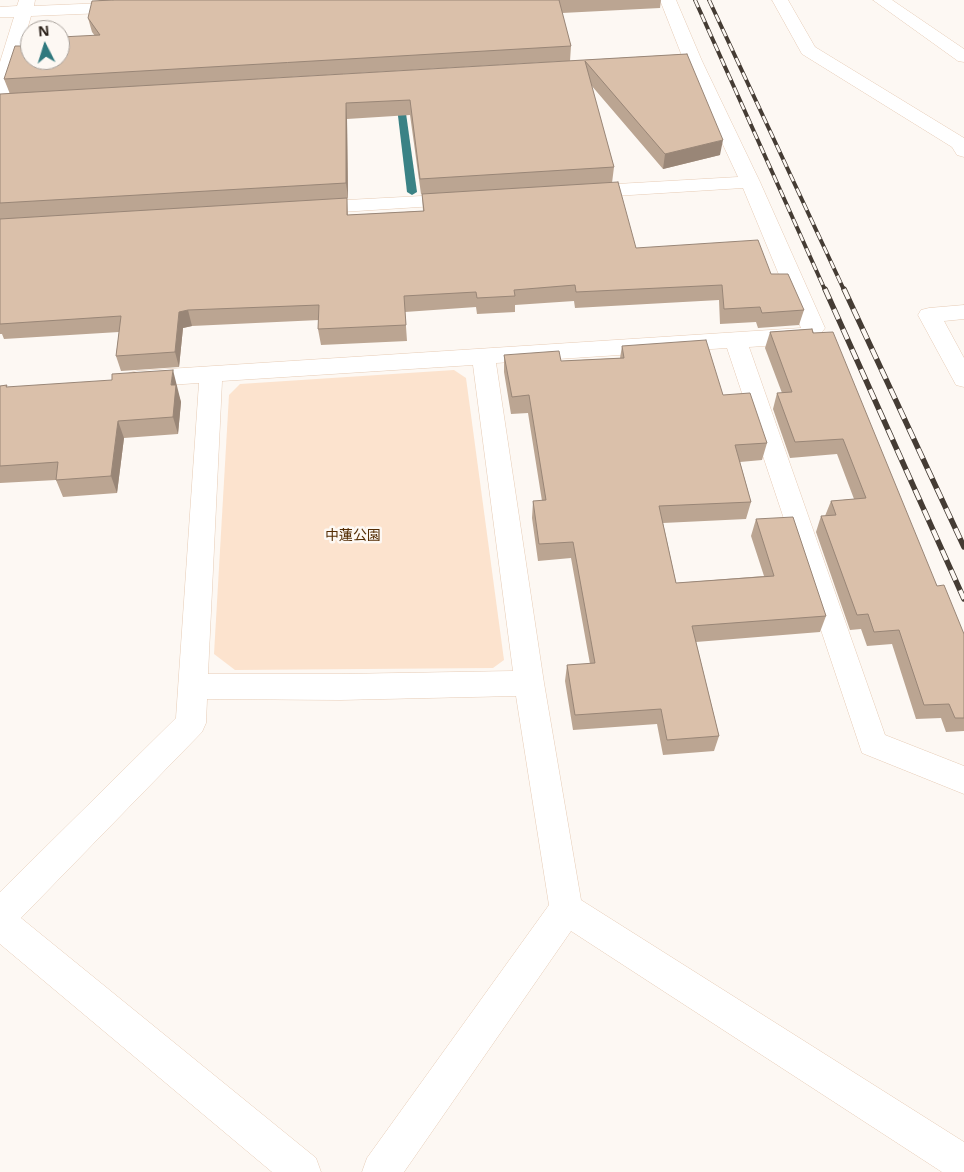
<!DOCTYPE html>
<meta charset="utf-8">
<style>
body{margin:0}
#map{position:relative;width:964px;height:1172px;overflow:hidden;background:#fdf8f3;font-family:"Open Sans",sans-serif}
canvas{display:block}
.north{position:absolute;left:20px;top:20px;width:50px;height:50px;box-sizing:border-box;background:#fdf8f3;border:1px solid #a9a29c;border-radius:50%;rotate:355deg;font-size:14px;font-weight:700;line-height:20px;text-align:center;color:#2b2119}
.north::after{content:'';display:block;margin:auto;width:18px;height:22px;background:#30797e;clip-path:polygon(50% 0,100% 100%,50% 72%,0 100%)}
</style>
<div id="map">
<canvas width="964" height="1172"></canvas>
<div class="north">N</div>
</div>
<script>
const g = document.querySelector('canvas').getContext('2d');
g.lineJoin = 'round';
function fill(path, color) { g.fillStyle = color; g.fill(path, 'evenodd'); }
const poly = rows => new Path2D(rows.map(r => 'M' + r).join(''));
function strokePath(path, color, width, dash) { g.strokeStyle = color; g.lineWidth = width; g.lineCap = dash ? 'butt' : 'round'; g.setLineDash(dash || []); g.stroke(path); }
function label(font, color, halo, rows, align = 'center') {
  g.font = font + ' "Open Sans","Noto Sans JP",sans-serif'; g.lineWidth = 5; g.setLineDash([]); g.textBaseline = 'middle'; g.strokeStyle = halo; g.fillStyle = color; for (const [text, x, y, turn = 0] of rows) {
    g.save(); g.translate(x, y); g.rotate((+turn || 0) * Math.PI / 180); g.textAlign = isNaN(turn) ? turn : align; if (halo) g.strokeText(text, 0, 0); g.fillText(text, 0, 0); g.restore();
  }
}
const green = poly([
 [454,370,466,378,504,660,493,668,235,670,214,654,229,395,240,384]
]);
const stream = poly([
 [400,96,404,99,417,192,412,195,407,192,396,99,400,96]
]);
const minor = poly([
 [19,0,35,0,34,6,128,2,134,3,136,7,134,11,128,12,31,16,9,93,7,97,0,99,0,62,14,17,0,17,0,7,17,6,19,0],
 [660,0,676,0,702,61,760,182,825,328,816,340,808,343,749,347,885,735,964,766,964,794,862,753,727,348,496,363,544,683,581,900,964,1142,964,1172,942,1172,571,931,404,1172,362,1172,367,1158,549,905,516,696,340,700,207,699,206,723,202,732,21,918,316,1158,321,1172,272,1172,0,944,0,892,176,718,199,383,137,387,129,385,125,379,129,373,137,371,801,328,743,188,582,198,575,196,572,192,575,188,582,186,738,177,684,61,660,0],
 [473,365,513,671,340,674,208,674,222,381,473,365],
 [772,0,788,0,815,47,964,138,964,157,957,155,952,147,802,54,772,0],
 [873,0,892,0,964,49,964,62,958,61,873,0],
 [459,194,466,196,469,200,466,204,310,214,303,212,300,208,303,204,310,202,459,194],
 [964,305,964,319,944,321,964,358,964,387,956,385,918,315,921,310,929,308,964,305]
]);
const railFar1 = poly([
 [695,0,825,290],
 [709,0,844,290]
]);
const rail = poly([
 [825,289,964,599],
 [844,289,964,547]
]);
const wall = poly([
 [99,0,661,0,660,8,562,13,571,46,570,61,137,86,687,54,720,155,663,169,591,85,614,167,612,183,636,248,771,274,804,310,799,325,758,328,756,322,720,324,719,300,575,308,574,301,515,305,515,312,477,314,476,307,405,312,407,341,321,345,318,329,319,320,192,326,183,328,179,367,121,371,116,356,119,332,4,339,2,334,0,334,0,94,10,94,4,79,30,60,95,36,92,32,88,18],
 [410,115,421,194,422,194,423,211,348,215,347,198,348,198,347,119],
 [812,329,937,586,964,634,964,731,946,732,941,718,916,719,892,644,867,646,861,629,850,630,816,532,821,516,825,516,831,501,854,499,837,454,790,458,773,409,777,393,782,393,765,348,770,332],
 [622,346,723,395,767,443,762,460,740,462,751,502,746,519,663,523,676,583,764,576,751,536,756,519,826,616,820,632,696,642,719,736,714,751,663,755,657,724,573,730,565,681,567,665,590,664,571,558,538,561,532,518,533,501,542,501,528,413,511,414,504,372,504,355,561,361,620,358],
 [7,385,7,387,177,387,177,390,181,402,178,434,124,438,117,493,63,497,56,480,0,483,0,386]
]);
const shadedWall = poly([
 [346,103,347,119,348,198,346,183],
 [723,140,720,155,663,169,665,154],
 [188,310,192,326,183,328,179,367,175,352,179,312],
 [173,370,181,402,178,434,173,417,171,385],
 [118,421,124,438,117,493,111,476]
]);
const building = poly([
 [113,0,559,0,571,46,4,79,15,46,30,46,30,60,60,60,61,37,100,35,88,18,92,1,113,0],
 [687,54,723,140,665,154,585,61,614,167,420,179,410,100,346,103,346,183,0,203,0,94,687,54],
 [618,182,636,248,758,240,771,274,788,274,804,310,762,313,760,307,724,309,722,285,576,292,575,285,514,290,515,296,477,298,476,292,404,296,406,325,318,329,319,305,188,310,179,312,175,352,116,356,121,316,0,324,0,219,347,198,347,215,424,211,422,194,618,182],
 [812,329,813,333,833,332,937,586,944,585,964,634,964,718,955,718,949,704,924,705,899,630,874,632,868,614,857,615,821,516,836,515,831,501,866,498,843,439,795,442,777,393,792,392,770,332,812,329],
 [706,340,723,395,750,393,767,443,735,445,751,502,659,506,676,583,774,576,756,519,793,517,826,616,692,626,719,736,667,740,661,709,575,715,567,665,595,663,573,542,539,544,533,501,546,500,529,395,512,397,504,355,559,351,561,361,624,358,622,346,706,340],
 [173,370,171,385,176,385,173,417,118,421,111,476,56,480,58,462,0,466,0,386,7,385,6,387,112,380,112,374,173,370]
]);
const parkNames = [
 ["中蓮公園",353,536]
];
fill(green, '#fce3ce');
fill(stream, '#3a8285');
strokePath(minor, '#e6cbb5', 1);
fill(minor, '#fff');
strokePath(railFar1, '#453c34', 4);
strokePath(rail, '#453c34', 5.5);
strokePath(railFar1, '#fdf8f3', 2.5, [8]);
strokePath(rail, '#fdf8f3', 4, [11]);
fill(wall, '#bba592');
fill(shadedWall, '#998677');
fill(building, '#dac0aa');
strokePath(building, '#998677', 1);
label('14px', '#542d04', '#fdf8f3', parkNames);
</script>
